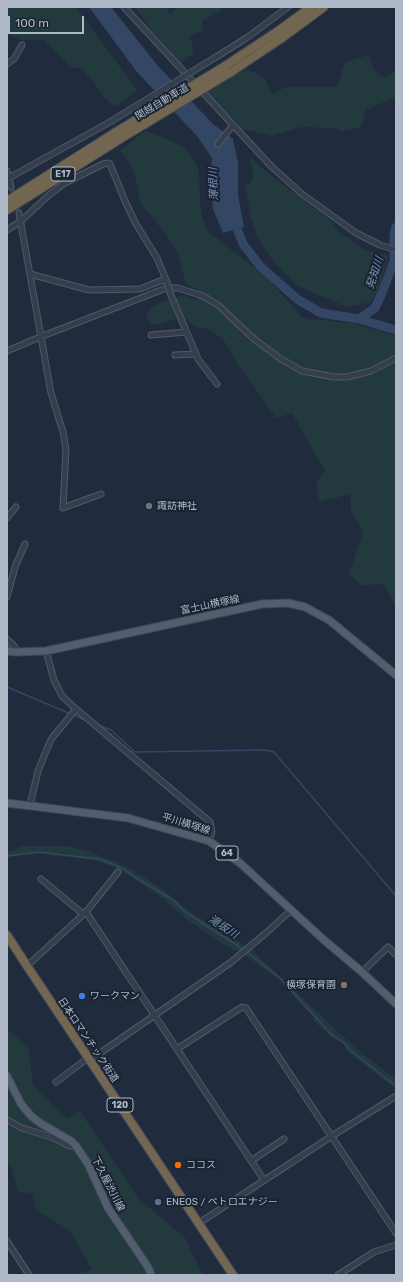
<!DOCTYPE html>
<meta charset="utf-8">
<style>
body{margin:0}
#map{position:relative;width:403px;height:1282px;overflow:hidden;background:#202c3d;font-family:Rubik,sans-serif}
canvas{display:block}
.frame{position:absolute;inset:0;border:8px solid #b0b9c8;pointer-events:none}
.scale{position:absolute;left:8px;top:16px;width:76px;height:18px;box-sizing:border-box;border:2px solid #b0b9c8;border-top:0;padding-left:5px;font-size:12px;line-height:14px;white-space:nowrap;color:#b0b9c8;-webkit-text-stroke:3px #1a2331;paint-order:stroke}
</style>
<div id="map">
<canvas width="403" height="1282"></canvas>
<div class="frame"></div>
<div class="scale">100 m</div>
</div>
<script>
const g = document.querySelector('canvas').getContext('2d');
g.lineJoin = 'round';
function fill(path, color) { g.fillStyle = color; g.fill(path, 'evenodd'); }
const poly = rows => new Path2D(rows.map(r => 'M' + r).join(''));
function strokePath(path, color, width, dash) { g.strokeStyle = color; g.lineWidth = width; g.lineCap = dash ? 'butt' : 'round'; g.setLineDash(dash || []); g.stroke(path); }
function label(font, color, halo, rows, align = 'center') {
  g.font = font + ' Rubik,"Noto Sans JP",sans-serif'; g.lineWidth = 4; g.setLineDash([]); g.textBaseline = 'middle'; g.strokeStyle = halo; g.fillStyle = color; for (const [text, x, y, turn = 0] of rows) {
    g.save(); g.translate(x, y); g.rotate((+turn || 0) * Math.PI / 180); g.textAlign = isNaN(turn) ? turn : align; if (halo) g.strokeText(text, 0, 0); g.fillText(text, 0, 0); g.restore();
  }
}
const green = poly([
 [7,7,76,7,137,90,116,106,108,102,92,80,80,68,71,67,44,40,22,40,7,34],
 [135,7,166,7,170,14,180,7,221,7,221,11,202,21,203,30,190,37,194,53,181,63,150,29],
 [369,55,374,70,385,78,396,69,396,97,366,110,361,127,343,131,333,128,301,127,271,136,243,129,203,88,248,69,265,79,272,95,285,87,337,87,345,62],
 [145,131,168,139,183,147,193,158,199,172,200,201,202,215,207,231,265,276,303,318,355,324,396,336,396,607,384,584,361,585,349,574,363,532,351,510,350,494,319,502,316,483,325,471,292,413,276,418,238,364,223,339,207,328,195,327,186,319,172,320,162,324,151,324,146,315,154,306,169,299,184,296,197,300,199,290,186,284,179,258,173,245,154,219,143,207,139,196,137,184,133,170,129,162,120,150],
 [252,158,264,170,332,222,339,232,364,249,378,255,385,254,388,258,382,277,377,292,371,302,348,307,320,296,297,285,274,262,258,239,251,217,245,186,251,183,254,175,250,161],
 [22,846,68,846,85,850,124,865,161,888,195,915,251,949,351,1044,396,1080,396,1089,349,1053,343,1044,330,1036,315,1022,313,1017,279,980,240,952,226,946,208,934,185,918,161,897,119,869,94,860,39,854,7,857,7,852,14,850],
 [7,1029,28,1047,33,1085,68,1119,80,1111,138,1198,185,1238,203,1275,75,1275,92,1269,70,1231,35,1209,33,1193,18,1192,11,1167,7,1163]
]);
const water = poly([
 [89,7,111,7,158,66,213,124,233,139,238,163,238,195,244,227,223,233,213,209,210,185,212,158,197,136,137,72]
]);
const stream = poly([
 [7,687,85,720],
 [98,725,111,730,135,752,265,750,274,752,396,896],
 [7,856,39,852,99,859,115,865,123,869,140,880,173,900,185,912,243,949],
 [247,952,280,978,331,1034,343,1042,350,1050,396,1086]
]);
const river = poly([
 [233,218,243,244,260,266,297,299,321,313,359,319,396,330],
 [359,319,375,308,382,293,394,261,394,235,396,227]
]);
const minorTunnel = poly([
 [11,187,19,213]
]);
const minor = poly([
 [124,7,271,166,302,194,356,233,380,245,396,250],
 [216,57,248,37,288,7],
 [7,64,14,59,22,45],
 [218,144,233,125],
 [7,171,11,187],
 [7,179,110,122],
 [19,213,51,393,63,432,66,449,63,508,101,494],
 [7,230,21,221,49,195,65,183,103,164,108,163,110,164,125,201,136,224,157,258,167,282],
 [30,274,89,290,140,289,160,281,166,280],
 [171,295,198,359,217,384],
 [151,335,186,332],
 [7,351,40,337,164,289,172,288,178,288,203,296,218,305,254,339,281,359,302,371,334,377,347,377,371,371,396,358],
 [175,355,196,354],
 [7,518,16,507],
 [7,597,15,567,25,544],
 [7,639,15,647,16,652],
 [46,651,54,680,62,696,76,709,210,822,212,832,209,841],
 [30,805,38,771,49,744,52,738,76,709],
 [41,879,83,914],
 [86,912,264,1180],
 [27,966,86,912,118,872],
 [362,972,388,947,395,954,396,953],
 [177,1049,242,1007,246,1008,396,1233],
 [56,1082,84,1061,93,1058,230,963,266,933,291,910],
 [7,1120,22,1128,54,1138,70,1146,76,1146],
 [251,1161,284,1139],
 [199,1223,332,1136,396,1096],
 [7,1241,29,1275],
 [338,1275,374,1252,396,1245]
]);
const major = poly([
 [7,651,16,652,46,651,262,604,288,603,305,607,329,620,396,675],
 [7,803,128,818,209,841,240,863,324,940,362,972,396,1004],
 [7,1076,21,1104,31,1116,40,1123,71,1141,76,1146,88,1164,108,1208,148,1267,151,1275]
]);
const highway = poly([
 [225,66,278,31,311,7],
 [231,72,282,38,324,7],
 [7,201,116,132],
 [7,210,120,139],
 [7,935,27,966,233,1275]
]);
const minorBridge = poly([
 [110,122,216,57],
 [167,282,171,295]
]);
const highwayBridge = poly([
 [116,132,225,66],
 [120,139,231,72]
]);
const markers = [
 [149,506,4,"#6b7280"],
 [344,985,4,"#8d6e63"],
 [82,996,4,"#3f7fe0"],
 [178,1165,4,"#e8710a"],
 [158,1202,4,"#5c6f8a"]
];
const shields = [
 [63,174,24],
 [227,853,22],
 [120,1105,26]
];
const shieldNames = [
 ["E17",63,174],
 ["64",227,853],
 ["120",120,1105]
];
const streetNames = [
 ["関越自動車道",162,102,-31],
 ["富士山横塚線",210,605,-12],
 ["平川横塚線",186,824,17],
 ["日本ロマンチック街道",88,1040,56],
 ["下久屋渋川線",108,1184,63]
];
const poiNames = [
 ["諏訪神社",157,506],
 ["横塚保育園",336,985,"right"],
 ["ワークマン",90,996],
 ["ココス",186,1165],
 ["ENEOS / ペトロエナジー",166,1202]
];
const waterNames = [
 ["薄根川",214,184,-92],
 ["発知川",375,273,-71],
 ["滝坂川",223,927,33]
];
fill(green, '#223a3e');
fill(water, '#334765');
strokePath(stream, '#334765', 1.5);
strokePath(river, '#334765', 9);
strokePath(minorTunnel, '#364152', 5, [5, 2.5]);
strokePath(minor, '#505967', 7);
strokePath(major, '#3e4755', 9);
strokePath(highway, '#3d4654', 10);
strokePath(minor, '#343e4d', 5);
strokePath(major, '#525d6d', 7);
strokePath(highway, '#736651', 8);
strokePath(minorBridge, '#505967', 7, []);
strokePath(highwayBridge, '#3d4654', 10, []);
strokePath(minorBridge, '#343e4d', 5);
strokePath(highwayBridge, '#736651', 8);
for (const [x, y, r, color] of markers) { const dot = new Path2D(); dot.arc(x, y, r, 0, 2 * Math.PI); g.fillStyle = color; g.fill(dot); strokePath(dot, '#1a2331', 1.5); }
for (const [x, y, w] of shields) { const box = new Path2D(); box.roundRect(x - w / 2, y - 7, w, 14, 3); g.fillStyle = '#1a2331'; g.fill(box); strokePath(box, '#b0b9c8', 1); }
label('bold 9px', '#b0b9c8', null, shieldNames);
label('10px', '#b0b9c8', '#1a2331', streetNames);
label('10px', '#b0b9c8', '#1a2331', poiNames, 'left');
label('italic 11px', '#758eb2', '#1a2331', waterNames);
</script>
